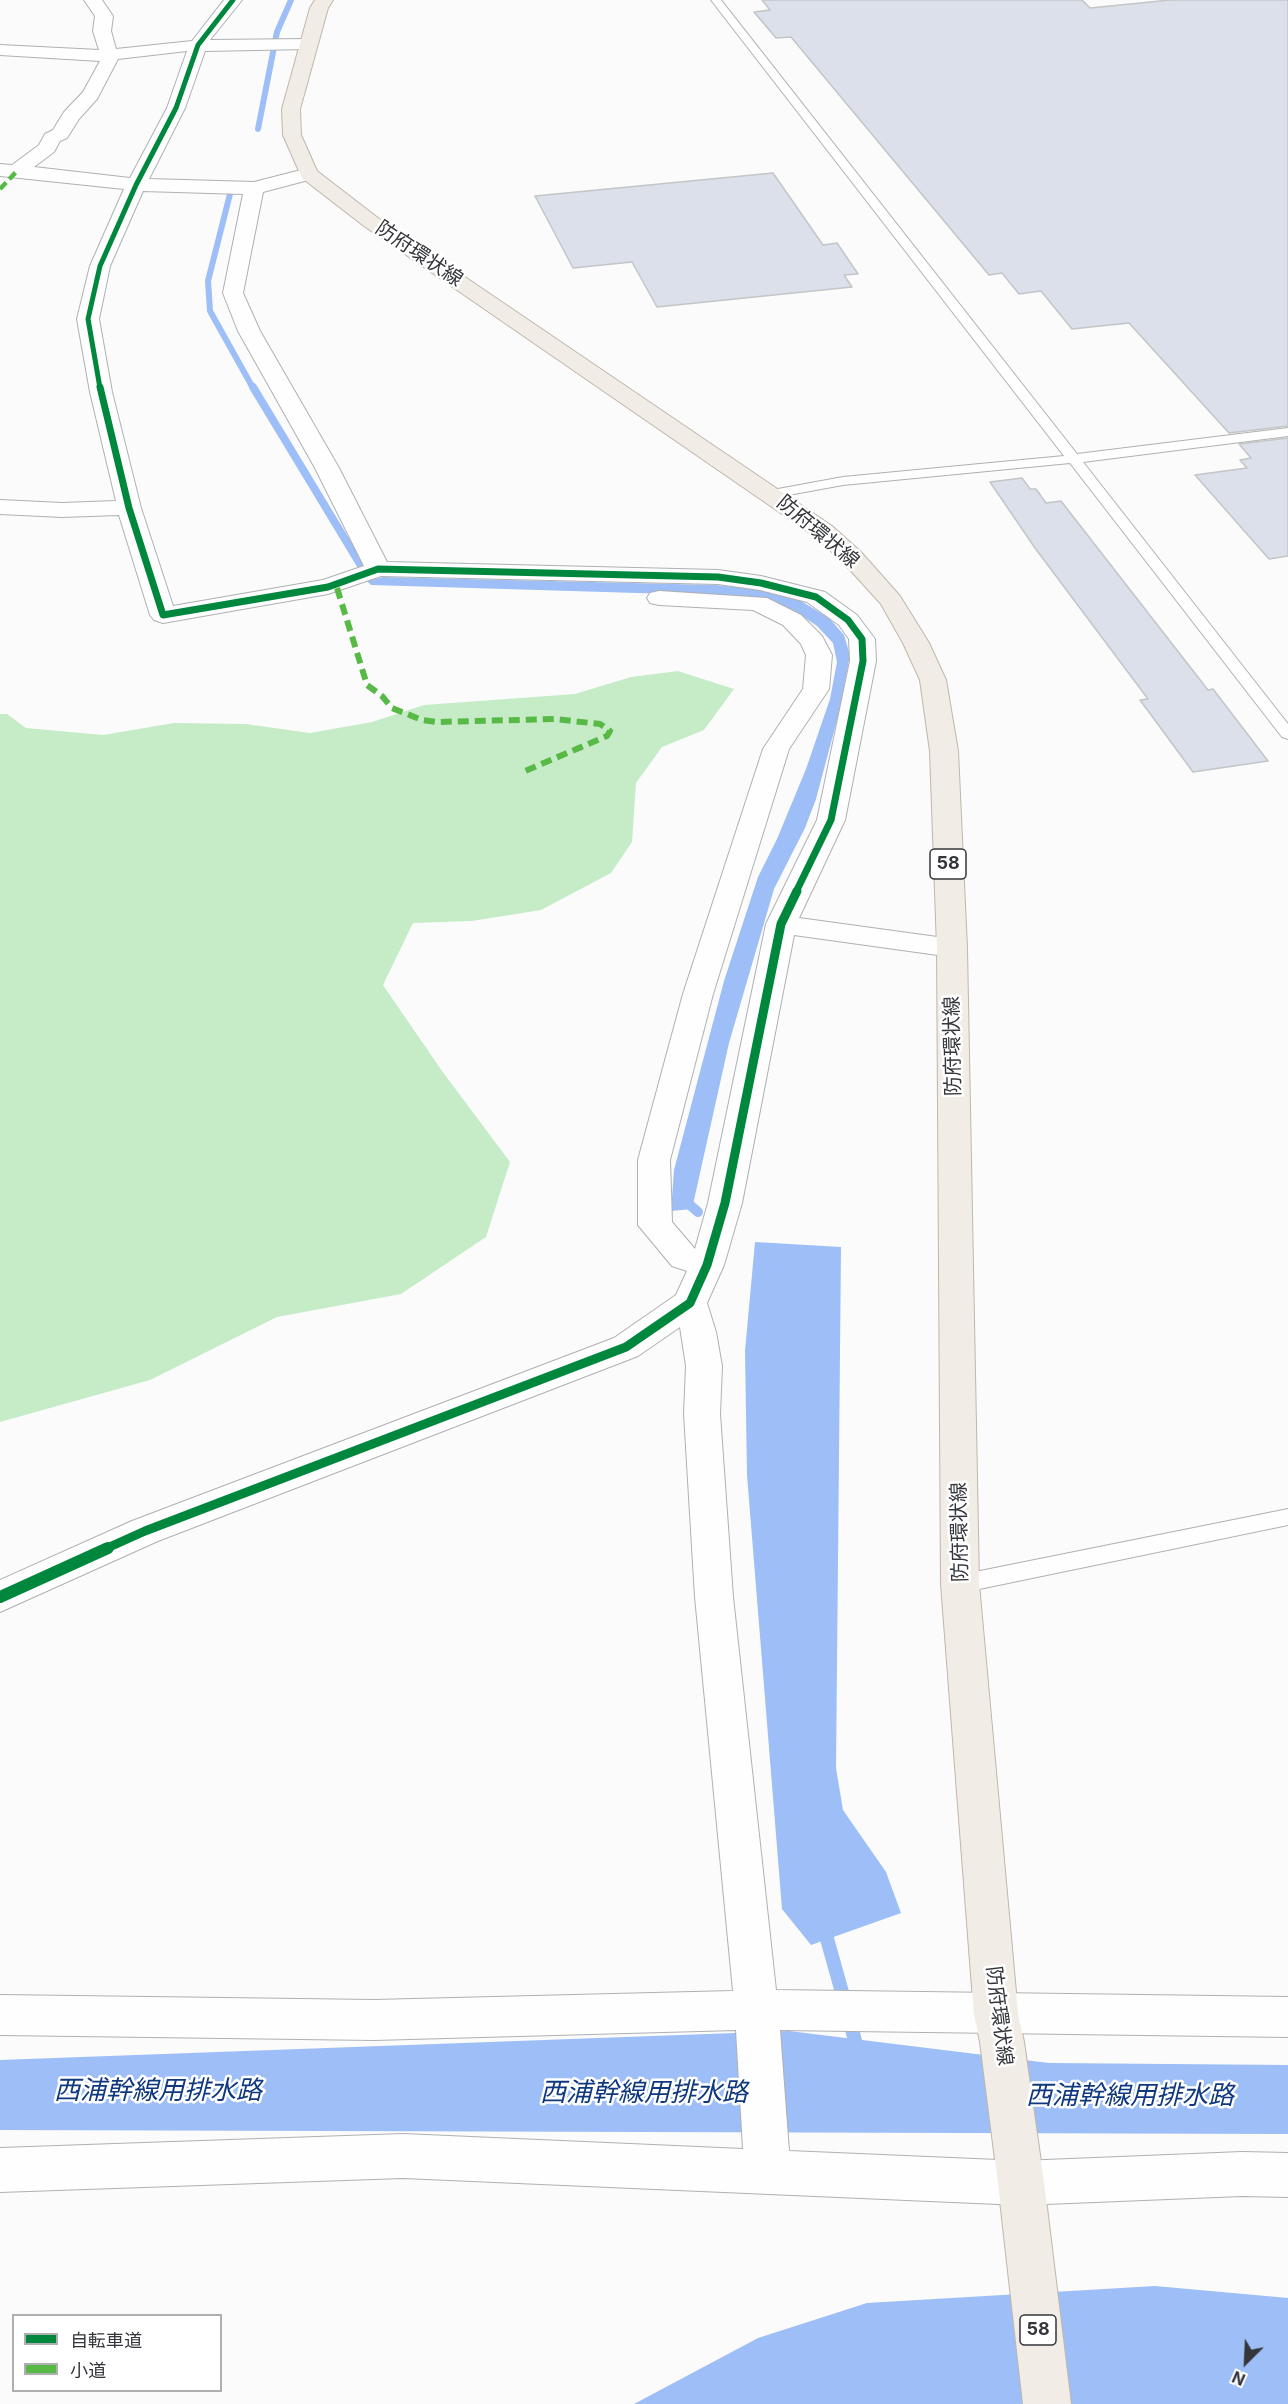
<!DOCTYPE html>
<meta charset="utf-8">
<style>
body{margin:0}
#map{position:relative;width:1288px;height:2404px;overflow:hidden;background:#fbfbfc;font-family:Inter,"Noto Sans JP",sans-serif}
canvas{display:block}
.legend{position:absolute;left:12px;top:2314px;width:210px;height:78px;box-sizing:border-box;background:#fff;border:2px solid #aeafb1;margin:0;padding:8px 10px;list-style:none;font-size:18px;color:#34363b}
.legend li{display:flex;align-items:center;gap:12px;height:30px}
.legend b{width:30px;border:2px solid #aeafb1}
.north{position:absolute;left:1216px;top:2332px;width:60px;height:60px;-webkit-text-stroke:4px #fff;paint-order:stroke;rotate:204deg;font-size:16px;font-weight:700;line-height:24px;text-align:center;color:#34363b}
.north::after{content:'';display:block;margin:auto;width:21px;height:27px;background:#34363b;clip-path:polygon(50% 0,100% 100%,50% 72%,0 100%)}
</style>
<div id="map">
<canvas width="1288" height="2404"></canvas>
<ul class="legend">
<li><b style="height:8px;background:#00873e"></b>自転車道</li>
<li><b style="height:8px;background:#58b947"></b>小道</li>
</ul>
<div class="north">N</div>
</div>
<script>
const g = document.querySelector('canvas').getContext('2d');
g.lineJoin = 'round';
function fill(path, color) { g.fillStyle = color; g.fill(path, 'evenodd'); }
const poly = rows => new Path2D(rows.map(r => 'M' + r).join(''));
function strokePath(path, color, width, dash) { g.strokeStyle = color; g.lineWidth = width; g.lineCap = dash ? 'butt' : 'round'; g.setLineDash(dash || []); g.stroke(path); }
function label(font, color, halo, rows, align = 'center') {
  g.font = font + ' Inter,"Noto Sans JP",sans-serif'; g.lineWidth = 5; g.setLineDash([]); g.textBaseline = 'middle'; g.strokeStyle = halo; g.fillStyle = color; for (const [text, x, y, turn = 0] of rows) {
    g.save(); g.translate(x, y); g.rotate((+turn || 0) * Math.PI / 180); g.textAlign = isNaN(turn) ? turn : align; if (halo) g.strokeText(text, 0, 0); g.fillText(text, 0, 0); g.restore();
  }
}
const green = poly([
 [678,671,734,689,704,730,662,747,636,783,632,842,611,873,541,910,472,921,413,923,383,985,442,1071,510,1162,486,1237,401,1294,277,1317,150,1380,0,1422,0,714,7,714,26,728,103,735,174,723,246,724,310,733,372,722,424,705,575,694,631,677]
]);
const water = poly([
 [383,577,715,585,757,589,801,601,829,618,844,635,850,655,840,709,816,799,805,828,774,889,729,1043,692,1209,671,1211,674,1170,724,981,758,877,777,839,806,769,830,699,837,662,833,643,817,626,795,611,769,601,738,596,371,585,367,581],
 [755,1242,841,1247,836,1768,843,1810,886,1872,901,1913,811,1945,782,1909,747,1475,745,1351],
 [789,2031,1049,2063,1288,2065,1288,2134,0,2130,0,2060],
 [1155,2286,1288,2298,1288,2404,634,2404,758,2338,867,2303]
]);
const streamFar3 = poly([
 [258,129,277,32,291,0],
 [230,194,208,281,210,311,253,388]
]);
const streamFar2 = poly([
 [253,387,360,564,370,576]
]);
const streamFar1 = poly([
 [683,1199,698,1212]
]);
const stream = poly([
 [824,1928,845,2003],
 [849,2018,858,2052]
]);
const building = poly([
 [762,0,1082,0,1090,8,1170,0,1288,0,1288,426,1229,433,1129,323,1072,329,1041,291,1019,294,1002,273,989,275,791,37,776,38,754,12,770,10,762,0],
 [773,173,823,245,837,243,858,274,844,275,852,287,657,307,632,262,573,268,535,196,773,173],
 [1288,438,1288,556,1269,559,1195,475,1247,468,1240,460,1251,458,1239,444,1288,438],
 [1022,478,1030,489,1036,489,1046,503,1061,501,1208,690,1213,689,1268,761,1193,772,1140,700,1148,699,1035,548,990,482,1022,478]
]);
const service = poly([
 [711,0,721,0,1077,454,1288,428,1288,436,1083,462,1288,724,1288,739,1282,737,1070,463,843,485,772,498,767,497,765,494,767,491,843,477,1064,456,711,0],
 [1288,1509,1288,1525,960,1593,952,1590,949,1584,952,1578,960,1575,1288,1509]
]);
const minor = poly([
 [84,0,102,0,113,16,111,31,116,49,192,41,224,0,242,0,210,40,308,39,314,40,317,44,314,48,308,49,205,51,185,108,149,179,254,182,309,168,316,170,319,174,316,178,263,192,243,293,260,331,339,468,387,562,718,570,761,576,825,592,857,615,875,639,876,661,845,820,799,918,952,939,962,942,967,948,962,954,952,957,794,935,742,1203,724,1265,707,1303,716,1332,722,1366,720,1414,733,1597,776,1990,1288,1997,1288,2037,780,2030,789,2151,1021,2161,1242,2152,1288,2153,1288,2197,1242,2196,1021,2205,403,2178,0,2192,0,2148,403,2134,743,2149,736,2030,374,2040,0,2035,0,1995,374,2000,733,1991,695,1597,684,1414,686,1366,680,1327,638,1356,158,1541,0,1612,0,1580,132,1521,614,1338,676,1295,687,1271,672,1266,638,1225,638,1160,683,994,763,749,803,689,806,655,801,644,783,625,753,610,659,605,650,603,647,598,650,593,659,591,767,598,801,615,822,636,832,655,829,689,789,749,713,994,670,1160,672,1222,695,1249,708,1203,766,924,817,820,850,661,849,639,839,625,807,602,760,590,718,584,381,576,328,594,163,623,154,620,150,615,119,515,62,517,0,514,0,500,62,503,116,501,90,392,77,319,90,266,124,189,0,176,0,164,12,165,39,145,45,134,53,130,64,112,83,92,100,61,0,55,0,45,99,50,93,31,95,16,84,0],
 [187,51,167,108,130,178,34,167,54,152,60,141,67,138,79,119,97,99,118,59,187,51],
 [143,191,243,194,223,293,238,331,315,468,364,566,323,580,173,606,141,508,112,392,99,319,110,266,143,191]
]);
const primary = poly([
 [315,0,333,0,328,8,300,109,301,135,317,171,378,218,832,526,860,551,900,596,929,643,946,680,958,751,967,948,979,1584,1018,2014,1024,2042,1044,2183,1071,2404,1023,2404,998,2183,980,2042,974,2014,941,1584,937,948,930,751,920,680,903,643,881,604,842,561,814,536,364,226,302,178,283,135,282,109,310,8,315,0]
]);
const quietFar1 = poly([
 [0,189,17,171]
]);
const quiet = poly([
 [337,588,367,685,382,696,392,708,422,720,436,722,555,719,600,724,610,731,607,736,525,771]
]);
const cyclewayFar3 = poly([
 [100,388,88,319,100,266,136,185,176,108,198,45,233,0]
]);
const cyclewayFar2 = poly([
 [100,387,129,508,163,615,328,587,378,569,718,577,761,583,816,597,848,620,862,639,863,661,831,820,796,892]
]);
const cyclewayFar1 = poly([
 [105,1549,145,1531,626,1347,690,1303,707,1265,725,1203,781,924,797,891]
]);
const cycleway = poly([
 [0,1597,108,1548]
]);
const shields = [
 [948,864,36],
 [1038,2330,36]
];
const shieldNames = [
 ["58",948,864],
 ["58",1038,2330]
];
const streetNames = [
 ["防府環状線",419,254,34],
 ["防府環状線",818,532,40],
 ["防府環状線",953,1046,-91],
 ["防府環状線",960,1532,-91],
 ["防府環状線",999,2016,83]
];
const nearWaternames = [
 ["西浦幹線用排水路",158,2091],
 ["西浦幹線用排水路",644,2093],
 ["西浦幹線用排水路",1130,2096]
];
fill(green, '#c6ecc7');
fill(water, '#9dbef6');
strokePath(streamFar3, '#9dbef6', 6);
strokePath(streamFar2, '#9dbef6', 8);
strokePath(streamFar1, '#9dbef6', 10);
strokePath(stream, '#9dbef6', 14);
fill(building, '#dbe0ea');
strokePath(building, '#c3c5c7', 1.5);
strokePath(service, '#afb0b2', 2);
strokePath(minor, '#afb0b2', 2);
strokePath(primary, '#c0b6ab', 2);
fill(service, '#fefeff');
fill(minor, '#fefeff');
fill(primary, '#f1ece5');
strokePath(quietFar1, '#58b947', 4.5, [9, 4.5]);
strokePath(quiet, '#58b947', 6, [11, 6]);
strokePath(cyclewayFar3, '#00873e', 5);
strokePath(cyclewayFar2, '#00873e', 7);
strokePath(cyclewayFar1, '#00873e', 9);
strokePath(cycleway, '#00873e', 12);
for (const [x, y, w] of shields) { const box = new Path2D(); box.roundRect(x - w / 2, y - 15, w, 30, 4.5); g.fillStyle = '#fff'; g.fill(box); strokePath(box, '#34363b', 1.5); }
label('bold 18px', '#34363b', null, shieldNames);
label('20px', '#34363b', '#fff', streetNames);
label('italic 26px', '#0f387e', '#fff', nearWaternames);
</script>
